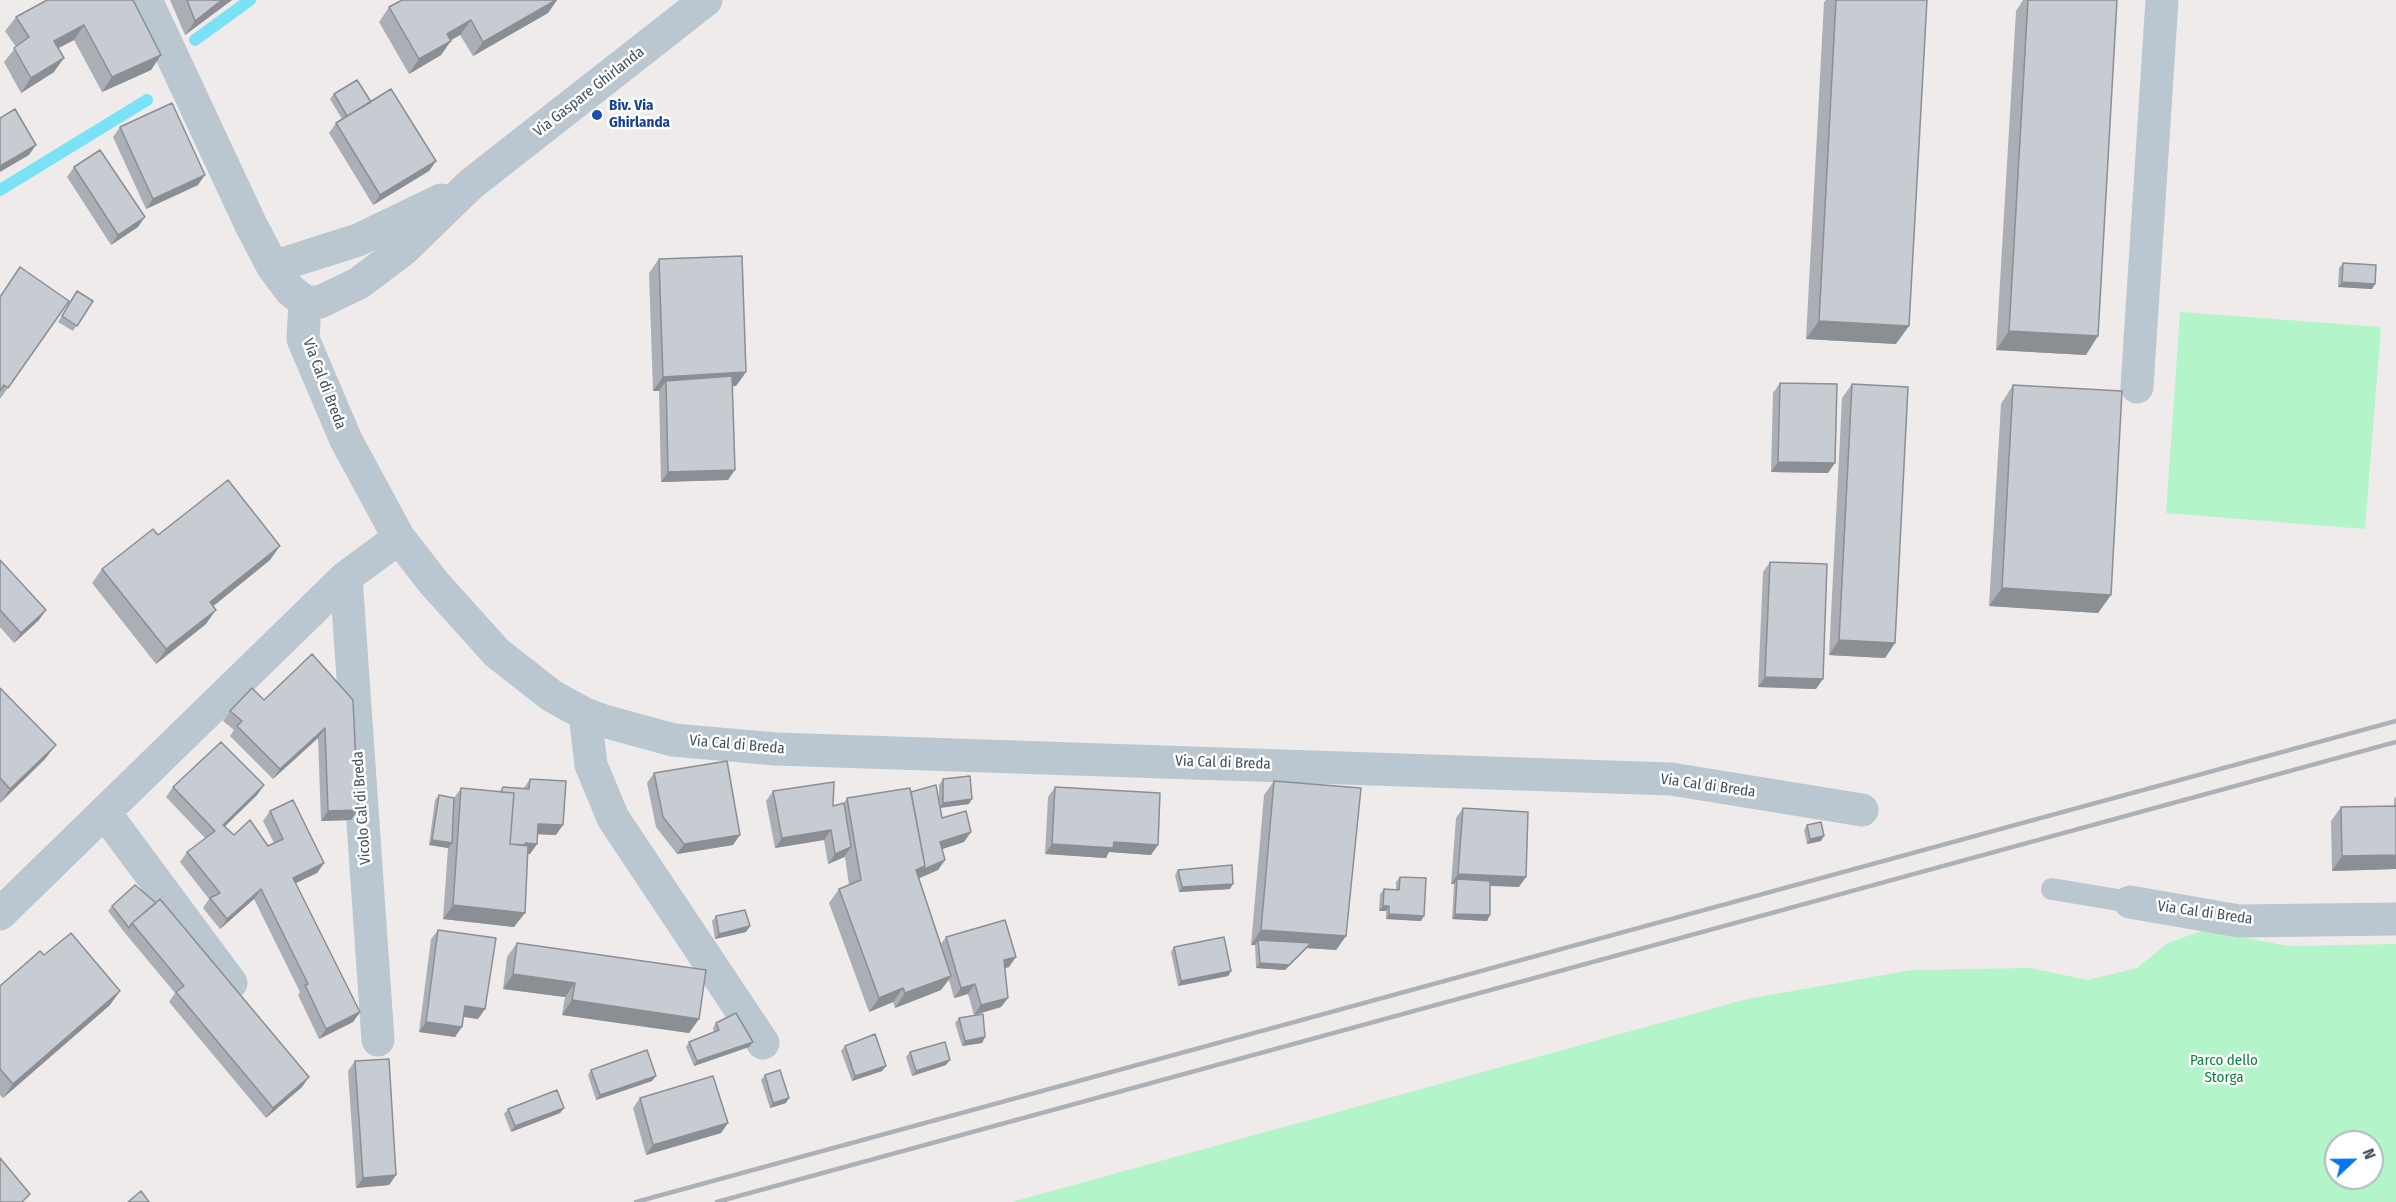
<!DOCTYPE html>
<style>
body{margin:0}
#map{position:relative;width:2396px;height:1202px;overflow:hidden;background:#efebeb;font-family:"Fira Sans Condensed",sans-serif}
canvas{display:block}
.north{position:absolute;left:2324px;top:1130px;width:60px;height:60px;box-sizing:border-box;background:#fff;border:2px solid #b3b9bd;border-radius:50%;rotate:68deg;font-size:16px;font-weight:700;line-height:24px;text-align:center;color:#42505b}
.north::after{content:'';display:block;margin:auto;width:21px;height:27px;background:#0375f2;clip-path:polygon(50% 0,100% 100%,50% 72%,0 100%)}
</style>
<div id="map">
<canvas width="2396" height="1202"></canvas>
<div class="north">N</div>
</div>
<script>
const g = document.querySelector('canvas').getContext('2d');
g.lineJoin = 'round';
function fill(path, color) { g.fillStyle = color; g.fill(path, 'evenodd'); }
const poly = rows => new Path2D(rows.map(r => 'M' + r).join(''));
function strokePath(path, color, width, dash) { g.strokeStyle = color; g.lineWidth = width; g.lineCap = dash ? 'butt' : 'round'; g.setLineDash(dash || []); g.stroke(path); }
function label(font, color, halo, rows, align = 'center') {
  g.font = font + ' "Fira Sans Condensed",sans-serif'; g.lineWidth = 5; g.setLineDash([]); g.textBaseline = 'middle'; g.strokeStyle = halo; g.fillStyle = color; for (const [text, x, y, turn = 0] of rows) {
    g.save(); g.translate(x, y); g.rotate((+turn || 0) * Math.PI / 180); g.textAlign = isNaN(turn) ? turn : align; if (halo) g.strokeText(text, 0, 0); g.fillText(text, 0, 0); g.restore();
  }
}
const green = poly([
 [2180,312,2381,327,2365,529,2166,513],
 [2204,930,2289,946,2396,944,2396,1202,1012,1202,1747,999,1912,970,2030,968,2088,980,2137,968,2168,943],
 [2336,1142,2372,1142,2372,1178,2336,1178]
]);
const stream = poly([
 [195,40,250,0],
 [0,190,147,100]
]);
const service = poly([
 [2052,889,2130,902]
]);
const minor = poly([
 [305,302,303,339,346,440,399,538,434,583,497,653,552,696,585,714,604,721,673,740,776,749,1671,779,1862,810],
 [2137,387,2162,0],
 [346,577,378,1040],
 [585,714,591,765,613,818,763,1043],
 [105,813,231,983],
 [2130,902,2239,921,2396,919],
 [0,914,346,577,399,538]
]);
const tertiary = poly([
 [146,0,251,225,273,267,290,290,305,302,320,302,359,283,404,249,471,184,706,0],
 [273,267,358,240,441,200]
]);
const rail = poly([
 [636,1202,2396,721],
 [717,1202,2396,742]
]);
const wall = poly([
 [47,0,161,55,151,70,102,92,74,40,59,48,54,72,21,93,4,62,16,47,5,31,16,17],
 [170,0,232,0,185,35],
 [402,0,557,0,548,13,473,56,460,35,451,40,441,55,409,74,379,22,389,7],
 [1826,0,1927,0,1896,344,1806,339,1824,2],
 [2023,0,2117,0,2086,355,1996,350,2016,11],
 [334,94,371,102,436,161,429,171,373,205,329,133,336,123,342,119,330,99],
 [120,127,198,185,146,209,113,137],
 [74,167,138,227,111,245,67,177],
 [659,259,746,372,736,386,732,386,728,480,661,482,659,391,653,391,649,273],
 [2343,263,2375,284,2372,289,2338,287,2339,268],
 [20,267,69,301,0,399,0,296],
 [77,291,93,301,73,331,58,322],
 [1780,383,1828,473,1771,472,1773,393],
 [1852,384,1895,643,1885,658,1829,655,1842,398],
 [2013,385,2111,595,2098,613,1989,606,2001,404],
 [158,535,270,560,213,606,206,624,156,664,92,583,102,569],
 [0,560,39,620,14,643,0,627],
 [1770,562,1816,689,1758,687,1763,572],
 [312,654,358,810,351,820,321,821,318,738,273,779,230,736,234,730,223,721,230,711,264,700],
 [0,688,45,759,0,803],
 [654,773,733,845,677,854,656,827,647,783],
 [530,779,556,835,538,834,537,844,530,854,528,854,514,927,443,919,448,848,429,845,435,800,439,795,454,798,461,788,500,792,503,787,524,788],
 [943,779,969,804,940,808,942,818,964,842,942,849,945,860,938,870,919,878,941,944,946,937,1009,967,1005,968,1008,998,1001,1007,974,1015,968,994,954,998,949,980,941,990,895,1008,893,1002,869,1012,829,903,839,889,849,885,845,857,828,864,824,840,775,848,766,801,773,791,833,806,844,803,847,798,911,792,939,802,939,785],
 [1274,781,1346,936,1336,950,1307,948,1285,970,1256,968,1255,945,1251,945,1264,795],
 [264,785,257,795,225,826,234,835,268,846,274,843,263,821,270,811,324,863,317,873,295,883,360,1012,353,1022,319,1039,298,995,300,992,254,899,220,929,203,908,209,899,180,862,187,852,205,838,166,797,173,787],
 [1055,787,1151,855,1109,852,1106,858,1045,854,1048,797],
 [2396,796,2396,869,2332,871,2331,821,2341,807,2394,806,2394,799],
 [1463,808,1519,887,1490,886,1490,915,1487,921,1452,919,1454,884,1451,884,1456,818],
 [1807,825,1821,841,1807,844,1804,830],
 [1178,870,1230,889,1179,892,1175,875],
 [1400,877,1421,921,1386,919,1386,911,1379,911,1380,894,1384,889,1396,890,1396,882],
 [135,885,302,1087,266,1118,169,1002,175,993,125,933,108,911,112,906],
 [716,916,750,926,746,932,715,939,712,921],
 [438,930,485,1009,478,1019,463,1017,455,1037,419,1032,431,939],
 [517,943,699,1019,689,1033,562,1015,565,997,503,989,507,957],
 [1174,947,1231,971,1228,976,1178,986,1171,952],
 [44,955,110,1005,3,1098,0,1095,0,986],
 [959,1018,985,1037,982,1043,962,1046,955,1023],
 [716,1023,753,1042,749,1047,694,1066,686,1047,689,1042,714,1032,713,1028],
 [845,1046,886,1066,882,1071,852,1081,841,1051],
 [910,1052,946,1065,912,1076,906,1057],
 [355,1061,396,1175,389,1185,356,1188,348,1071],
 [591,1070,652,1081,596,1100,588,1075],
 [765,1075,786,1103,770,1108,761,1080],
 [640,1098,721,1133,646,1155,633,1108],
 [564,1108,560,1113,511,1132,504,1114,508,1109]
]);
const shadedWall = poly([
 [222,0,232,0,185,35,195,21],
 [556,0,557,0,548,13,473,56,483,42],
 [471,20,460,35,437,48,447,34],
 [84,25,74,40,44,55,54,41],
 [451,41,441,55,409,74,419,59],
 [161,55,151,70,102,92,112,77],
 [64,58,54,72,21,93,31,78],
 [36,145,29,155,0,172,0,166],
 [436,161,429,171,373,205,380,195],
 [205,175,198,185,146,209,153,199],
 [145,217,138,227,111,245,118,235],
 [2342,282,2375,284,2372,289,2338,287],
 [1819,321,1909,326,1896,344,1806,339],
 [2009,331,2098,336,2086,355,1996,350],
 [746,372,736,386,666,390,666,381,659,391,653,391,663,377],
 [1778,462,1835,463,1828,473,1771,472],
 [735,470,728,480,661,482,668,472],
 [280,546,270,560,200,617,210,602],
 [2002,588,2111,595,2098,613,1989,606],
 [46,610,39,620,14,643,21,633],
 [216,610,206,624,156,664,166,649],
 [1839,640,1895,643,1885,658,1829,655],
 [1765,677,1823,679,1816,689,1758,687],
 [325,728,318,738,273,779,280,769],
 [56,745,45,759,0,803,10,789],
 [264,785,257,795,216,835,223,825],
 [972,799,969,804,939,808,943,803],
 [358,810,351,820,321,821,328,811],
 [538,824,563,825,556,835,531,834],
 [831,830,824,840,775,848,782,838],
 [971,832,964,842,933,852,940,842],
 [740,835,733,845,677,854,684,844],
 [1824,836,1821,841,1807,844,1810,839],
 [432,840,452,843,448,848,429,845],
 [1114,842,1158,845,1151,855,1109,852,1106,858,1045,854,1052,844],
 [525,843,537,844,530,854,523,854],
 [851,847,844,857,828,864,835,854],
 [2396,855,2396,869,2332,871,2342,856],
 [945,860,938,870,906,884,916,870,925,866],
 [324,863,317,873,286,888,293,878],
 [1458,874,1526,877,1519,887,1457,884,1457,879,1454,884,1451,884],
 [1233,884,1230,889,1179,892,1182,887],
 [261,889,254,899,220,929,227,919],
 [453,905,525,913,514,927,443,919],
 [1383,906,1389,906,1386,911,1379,911],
 [1389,914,1424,916,1421,921,1386,919],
 [1455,914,1490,915,1487,921,1452,919],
 [750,926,746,932,715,939,719,934],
 [1261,930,1346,936,1336,950,1307,948,1285,970,1256,968,1260,963,1258,940,1255,945,1251,945],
 [1016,957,1009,967,997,970,1004,960],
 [1231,971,1228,976,1178,986,1181,981],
 [513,974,575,983,565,997,503,989],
 [951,976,941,990,895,1008,905,993],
 [975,984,968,994,954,998,961,988],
 [903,988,893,1002,869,1012,879,998],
 [120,991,110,1005,3,1098,13,1084],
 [1008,998,1001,1007,974,1015,981,1005],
 [572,1000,699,1019,689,1033,562,1015],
 [465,1006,485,1009,478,1019,458,1016],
 [360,1012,353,1022,319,1039,326,1029],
 [426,1022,462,1027,455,1037,419,1032],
 [985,1037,982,1043,962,1046,965,1041],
 [753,1042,749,1047,694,1066,697,1061],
 [950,1060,946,1065,912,1076,916,1071],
 [886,1066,882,1071,852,1081,855,1076],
 [656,1076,652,1081,596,1100,600,1095],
 [309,1077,302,1087,266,1118,273,1108],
 [789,1098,786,1103,770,1108,773,1103],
 [564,1108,560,1113,511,1132,515,1126],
 [728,1123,721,1133,646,1155,653,1145],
 [396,1175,389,1185,356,1188,363,1178]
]);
const building = poly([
 [47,0,133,0,161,55,112,77,84,25,54,41,64,58,31,78,14,48,29,37,16,17,47,0],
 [187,0,222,0,195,21,187,0],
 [402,0,556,0,483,42,471,20,447,34,451,41,419,59,389,7,402,0],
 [1836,0,1927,0,1909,326,1819,321,1836,0],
 [2028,0,2117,0,2098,336,2009,331,2028,0],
 [357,80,371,102,347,116,334,94,357,80],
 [391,89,436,161,380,195,336,123,391,89],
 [172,103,205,175,153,199,120,127,172,103],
 [15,109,36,145,0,166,0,118,15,109],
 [100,150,145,217,118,235,74,167,100,150],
 [742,256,746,372,663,377,659,259,742,256],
 [2343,263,2376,265,2375,284,2342,282,2343,263],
 [20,267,69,301,8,388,4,385,0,391,0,297,20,267],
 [77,291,93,301,77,326,62,316,77,291],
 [732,376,735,470,668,472,666,381,732,376],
 [1780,383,1837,384,1835,463,1778,462,1780,383],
 [1852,384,1908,387,1895,643,1839,640,1852,384],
 [2013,385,2122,391,2111,595,2002,588,2013,385],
 [228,480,280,546,210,602,216,610,166,649,102,569,153,529,158,535,228,480],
 [0,560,46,610,21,633,0,610,0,560],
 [1770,562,1827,564,1823,679,1765,677,1770,562],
 [312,654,353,700,358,810,328,811,325,728,280,769,237,726,242,721,230,711,252,688,264,700,312,654],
 [0,688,56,745,10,789,0,778,0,688],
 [221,742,264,785,223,825,234,835,250,820,268,846,283,839,270,811,293,800,324,863,293,878,360,1012,326,1029,305,985,308,984,261,889,227,919,210,898,220,893,187,852,215,831,173,787,221,742],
 [727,761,740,835,684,844,663,817,654,773,727,761],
 [970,776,972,799,943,803,943,779,970,776],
 [530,779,566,781,563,825,538,824,537,844,525,843,525,845,510,844,514,793,501,792,503,787,529,789,530,779],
 [1274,781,1361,788,1346,936,1261,930,1274,781],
 [834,782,833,806,844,803,851,847,835,854,831,830,782,838,773,791,834,782],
 [936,785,942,818,966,811,971,832,940,842,945,860,922,870,925,866,911,792,936,785],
 [1055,787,1160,793,1158,845,1114,842,1113,848,1052,844,1055,787],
 [461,788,514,793,510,844,528,846,525,913,453,905,461,788],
 [910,788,925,866,916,870,951,976,905,993,903,988,879,998,839,889,861,880,847,798,910,788],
 [439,795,454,798,452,843,432,840,439,795],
 [2396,806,2396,855,2342,856,2341,807,2396,806],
 [1463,808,1528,812,1526,877,1458,874,1463,808],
 [1821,822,1824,836,1810,839,1807,825,1821,822],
 [1232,865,1233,884,1182,887,1178,870,1232,865],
 [1400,877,1426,878,1424,916,1389,914,1389,906,1383,906,1384,889,1399,890,1400,877],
 [1457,879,1490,881,1490,915,1455,914,1457,879],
 [135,885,156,903,132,923,129,928,112,906,135,885],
 [160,899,309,1077,273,1108,176,992,184,986,132,923,160,899],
 [745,910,750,926,719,934,716,916,745,910],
 [1005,920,1016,957,1004,960,1008,998,981,1005,975,984,961,988,946,937,1005,920],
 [438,930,496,938,485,1009,465,1006,462,1027,426,1022,438,930],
 [71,933,120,991,13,1084,0,1069,0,986,40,951,44,955,71,933],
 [1224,937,1231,971,1181,981,1174,947,1224,937],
 [1258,940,1311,943,1289,965,1260,963,1258,940],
 [517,943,706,970,699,1019,572,1000,575,983,513,974,517,943],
 [736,1013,753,1042,697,1061,689,1042,719,1030,716,1023,736,1013],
 [983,1014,985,1037,965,1041,959,1018,983,1014],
 [875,1034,886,1066,855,1076,845,1046,875,1034],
 [945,1042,950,1060,916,1071,910,1052,945,1042],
 [647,1050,656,1076,600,1095,591,1070,647,1050],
 [389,1059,396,1175,363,1178,355,1061,389,1059],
 [780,1070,789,1098,773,1103,765,1075,780,1070],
 [713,1076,728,1123,653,1145,640,1098,713,1076],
 [557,1090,564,1108,515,1126,508,1109,557,1090],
 [0,1158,30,1194,22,1202,0,1202,0,1158],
 [141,1191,149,1202,128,1202,141,1191]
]);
const markers = [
 [597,115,6,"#1a4fb4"]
];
const streetNames = [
 ["Via Gaspare Ghirlanda",589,92,-38],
 ["Via Cal di Breda",324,384,69],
 ["Via Cal di Breda",737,745,5],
 ["Via Cal di Breda",1223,763,2],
 ["Via Cal di Breda",1708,786,8],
 ["Vicolo Cal di Breda",362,808,-94],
 ["Via Cal di Breda",2205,913,8]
];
const transitNames = [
 ["Biv. Via",609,106],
 ["Ghirlanda",609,123]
];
const parkNames = [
 ["Parco dello",2224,1061],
 ["Storga",2224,1078]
];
fill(green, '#b3f4c9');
strokePath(stream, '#7ae2f6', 12);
strokePath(service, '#bac7d1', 22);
strokePath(minor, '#bac7d1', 33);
strokePath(tertiary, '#bac7d1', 33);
strokePath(rail, '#adb1b7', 4.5);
fill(wall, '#abafb5');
fill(shadedWall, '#8b8e93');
fill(building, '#c7cbd2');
strokePath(building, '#8b8e93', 1.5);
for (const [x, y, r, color] of markers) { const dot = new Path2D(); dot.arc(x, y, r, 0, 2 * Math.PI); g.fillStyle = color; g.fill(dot); strokePath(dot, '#fff', 2); }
label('15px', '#42505b', '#fff', streetNames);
label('bold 15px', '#164399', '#fff', transitNames, 'left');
label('15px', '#0b8442', '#fff', parkNames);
</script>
